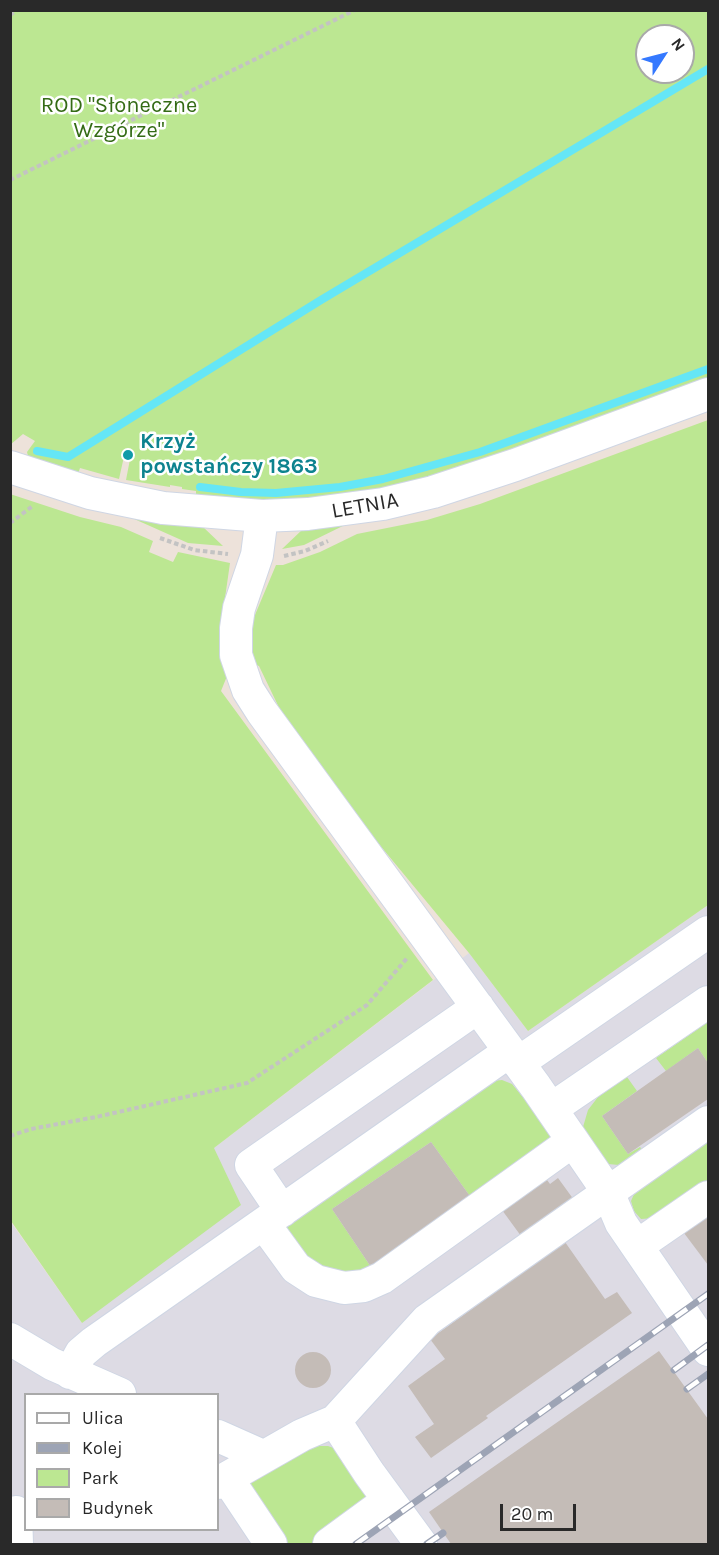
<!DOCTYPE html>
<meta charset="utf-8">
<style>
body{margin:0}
#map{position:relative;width:719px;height:1555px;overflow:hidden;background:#ede2da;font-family:Karla,sans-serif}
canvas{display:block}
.frame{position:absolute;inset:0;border:12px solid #292929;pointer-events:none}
.legend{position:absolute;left:24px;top:1393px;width:195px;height:138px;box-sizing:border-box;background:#fff;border:2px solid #a9a9a9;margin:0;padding:8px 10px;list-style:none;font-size:18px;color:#292929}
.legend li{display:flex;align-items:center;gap:12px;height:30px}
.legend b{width:30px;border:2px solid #a9a9a9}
.north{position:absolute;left:635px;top:24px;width:60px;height:60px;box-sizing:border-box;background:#fff;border:2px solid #a9a9a9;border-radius:50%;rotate:54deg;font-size:16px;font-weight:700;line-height:24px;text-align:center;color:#292929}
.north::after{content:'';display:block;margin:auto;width:21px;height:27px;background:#3579ff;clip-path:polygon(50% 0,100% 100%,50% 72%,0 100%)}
.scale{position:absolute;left:500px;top:1504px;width:76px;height:27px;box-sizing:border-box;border:3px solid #292929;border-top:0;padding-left:8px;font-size:18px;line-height:21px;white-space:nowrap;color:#292929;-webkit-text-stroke:4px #fff;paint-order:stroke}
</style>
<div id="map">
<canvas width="719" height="1555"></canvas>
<div class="frame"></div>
<ul class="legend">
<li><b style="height:8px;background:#fff"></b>Ulica</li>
<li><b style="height:8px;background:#9da4b5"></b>Kolej</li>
<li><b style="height:16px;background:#bce792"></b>Park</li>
<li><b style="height:16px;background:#c4bcb7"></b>Budynek</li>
</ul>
<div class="north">N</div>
<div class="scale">20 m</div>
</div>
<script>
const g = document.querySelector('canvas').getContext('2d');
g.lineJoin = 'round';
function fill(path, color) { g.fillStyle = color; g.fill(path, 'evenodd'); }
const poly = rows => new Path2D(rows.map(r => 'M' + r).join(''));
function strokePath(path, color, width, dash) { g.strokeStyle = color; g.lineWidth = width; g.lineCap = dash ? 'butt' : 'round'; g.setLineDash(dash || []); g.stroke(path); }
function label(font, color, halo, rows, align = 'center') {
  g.font = font + ' Karla,sans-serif'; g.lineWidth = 5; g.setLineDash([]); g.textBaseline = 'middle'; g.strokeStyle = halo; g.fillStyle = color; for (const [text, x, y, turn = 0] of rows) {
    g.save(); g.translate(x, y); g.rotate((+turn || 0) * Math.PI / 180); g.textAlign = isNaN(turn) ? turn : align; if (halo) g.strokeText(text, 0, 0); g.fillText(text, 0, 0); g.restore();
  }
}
const industrial = poly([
 [708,905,708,1544,11,1544,10,1221,82,1323,214,1148,469,953,528,1031],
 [26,1394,218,1394,218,1530,26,1530]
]);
const green = poly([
 [10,11,708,11,708,383,500,457,397,488,302,501,196,498,196,491,182,489,182,487,170,485,170,487,126,480,131,454,125,452,119,479,80,468,77,477,29,460,27,452,35,441,23,434,10,445],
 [647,36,683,36,683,72,647,72],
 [708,420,708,905,528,1031,469,953,297,745,259,666,253,664,250,643,252,622,276,565,283,565,320,552,357,534,427,520,480,504],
 [10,494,80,517,121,527,153,541,149,552,173,562,178,552,230,563,220,633,221,647,227,676,221,691,433,980,214,1148,241,1205,82,1323,11,1221],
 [123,514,202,526,223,546,188,543],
 [351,522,304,545,282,549,303,529],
 [708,1022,708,1063,698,1048,666,1071,656,1058],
 [627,1077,637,1091,602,1116,628,1154,640,1147,646,1154,630,1166,608,1164,583,1127,588,1110,598,1097],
 [502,1080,512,1084,544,1123,552,1136,553,1145,472,1199,431,1142,332,1209,371,1267,363,1276,314,1272,280,1232,479,1089,493,1081],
 [708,1140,708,1181,655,1218,641,1219,634,1211,631,1201,635,1192],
 [318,1446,328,1446,342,1451,372,1501,330,1532,310,1544,282,1544,250,1484,258,1476,304,1451]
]);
const stream = poly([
 [37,451,68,457,321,300,708,69],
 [200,487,241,492,276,493,340,487,383,479,480,452,708,369]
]);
const building = poly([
 [698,1048,708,1063,708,1099,628,1154,602,1116],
 [431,1142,472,1199,371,1267,332,1209],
 [558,1178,574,1200,521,1236,502,1210,547,1180,550,1184],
 [708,1216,708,1265,684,1233],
 [565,1242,605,1299,617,1292,632,1313,486,1416,488,1418,431,1458,415,1437,434,1424,408,1386,445,1359,430,1339],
 [659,1351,708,1419,708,1544,451,1544,429,1512],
 '295 1370a18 18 0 1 1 36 0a18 18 0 1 1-36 0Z'
]);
const path = poly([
 [10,15,17,10],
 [10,180,355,10],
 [10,523,34,505],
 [160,538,194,550,228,554],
 [284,556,305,551,328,541],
 [10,1136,31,1129,96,1117,247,1083,367,1005,408,957]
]);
const minor = poly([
 [10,467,90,493,163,508,262,516,308,514,383,504,433,492,515,465,708,394],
 [262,516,257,555,239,608,236,628,236,655,248,690,262,712,536,1087,608,1192,621,1223,708,1350],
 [518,1063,708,932],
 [551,1109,708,1002],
 [282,1211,251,1165,478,1007],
 [264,1224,296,1268,316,1281,344,1288,364,1286,382,1278,573,1141],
 [637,1246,708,1197],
 [10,1339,52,1364,120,1394],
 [70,1373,81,1353,94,1342,510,1051],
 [218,1436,263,1456],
 [227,1478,271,1544],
 [218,1483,302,1435,335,1421],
 [16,1512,17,1544],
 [329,1544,389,1500],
 [421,1544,369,1473,335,1421,427,1320,708,1122]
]);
const rail = poly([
 [674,1370,708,1345],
 [687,1389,708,1374],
 [356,1544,708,1294],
 [427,1544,443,1533]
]);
const markers = [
 [128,455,6,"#0f9aa8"]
];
const parkNames = [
 ["ROD \"Słoneczne",119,106],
 ["Wzgórze\"",119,131]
];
const cultureNames = [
 ["Krzyż",140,442],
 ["powstańczy 1863",140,467]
];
const streetNames = [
 ["LETNIA",365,506,-10]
];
fill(industrial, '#dddbe4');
fill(green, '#bce792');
strokePath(stream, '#65e6f6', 8);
fill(building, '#c4bcb7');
strokePath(minor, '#cfd6e4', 34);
strokePath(path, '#c3c3c3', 4, [4.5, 3]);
strokePath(minor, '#fff', 32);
strokePath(rail, '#9da4b5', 7);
strokePath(rail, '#fff', 4.5, [14]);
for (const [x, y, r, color] of markers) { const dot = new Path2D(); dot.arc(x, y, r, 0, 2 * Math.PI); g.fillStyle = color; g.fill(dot); strokePath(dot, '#fff', 2); }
label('22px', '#346b15', '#fff', parkNames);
label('bold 22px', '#0d838f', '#fff', cultureNames, 'left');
label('22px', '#292929', '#fff', streetNames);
</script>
